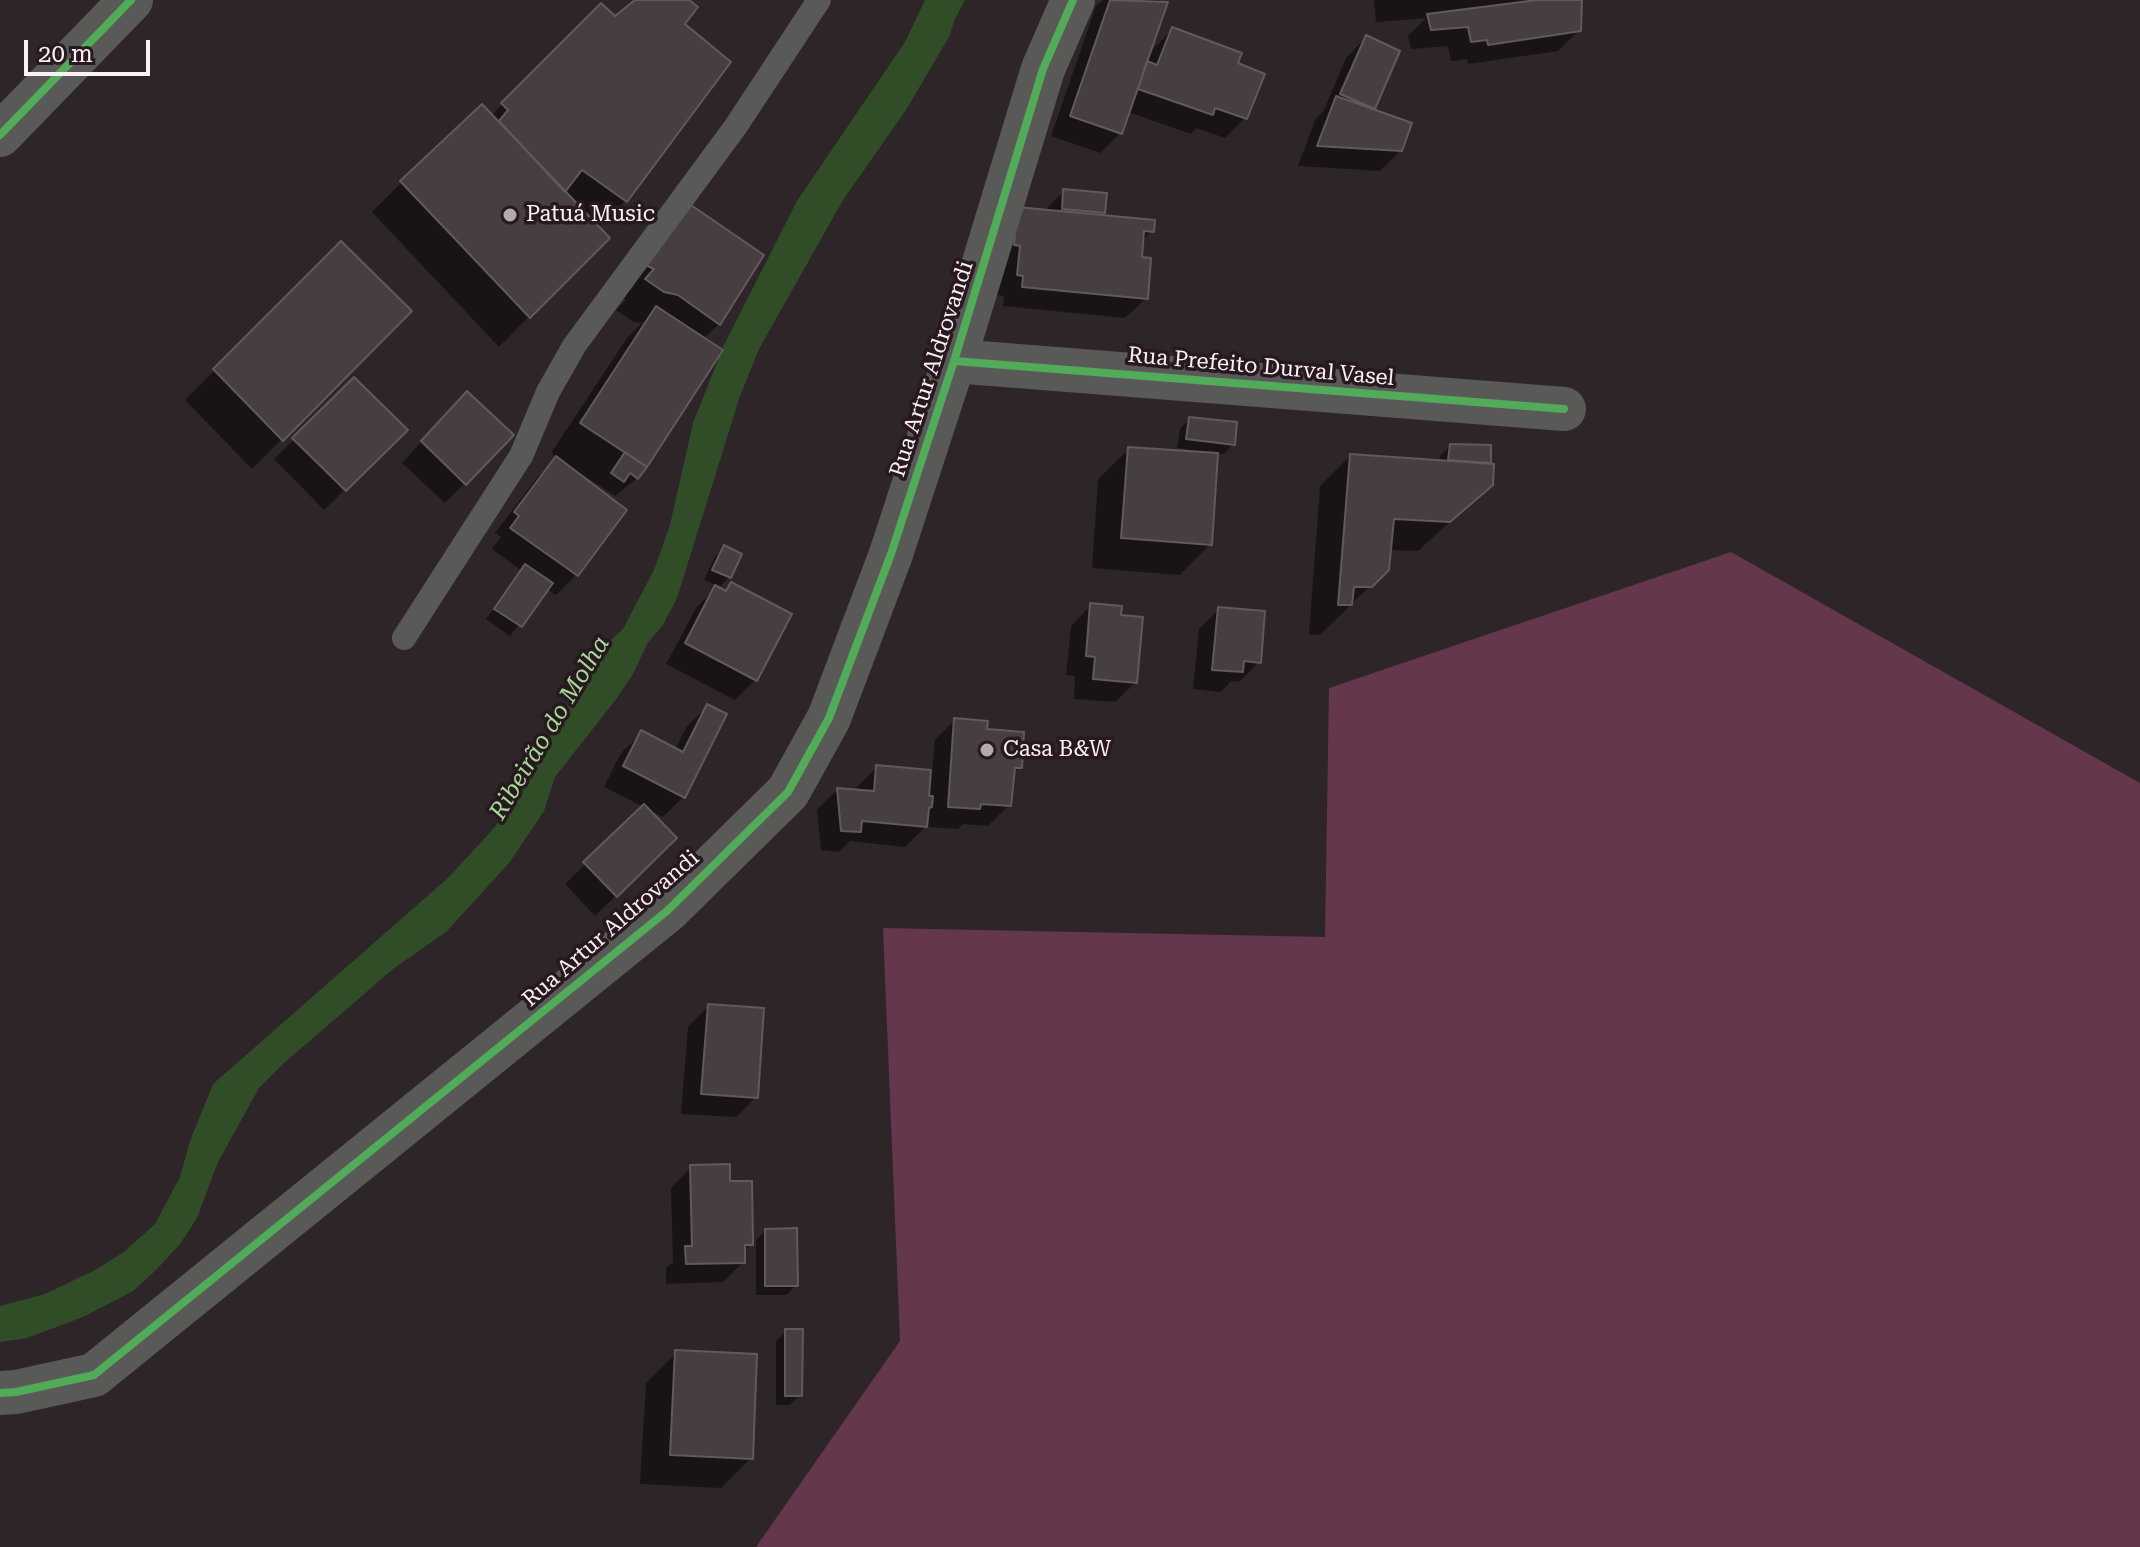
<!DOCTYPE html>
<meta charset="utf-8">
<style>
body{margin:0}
#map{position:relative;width:2140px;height:1547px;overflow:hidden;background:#2e2529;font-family:"Roboto Serif",serif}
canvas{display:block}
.scale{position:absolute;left:24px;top:40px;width:126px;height:36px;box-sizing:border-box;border:4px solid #fcf0f5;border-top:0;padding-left:10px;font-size:24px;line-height:28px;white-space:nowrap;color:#fcf0f5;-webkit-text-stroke:6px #28181f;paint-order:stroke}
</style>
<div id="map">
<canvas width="2140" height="1547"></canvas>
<div class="scale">20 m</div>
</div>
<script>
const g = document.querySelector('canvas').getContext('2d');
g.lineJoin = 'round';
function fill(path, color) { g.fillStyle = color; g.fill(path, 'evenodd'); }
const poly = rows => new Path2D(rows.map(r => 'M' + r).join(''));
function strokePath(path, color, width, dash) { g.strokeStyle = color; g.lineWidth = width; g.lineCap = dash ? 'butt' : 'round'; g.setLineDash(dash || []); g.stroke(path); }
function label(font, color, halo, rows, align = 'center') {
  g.font = font + ' "Roboto Serif",serif'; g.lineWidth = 7; g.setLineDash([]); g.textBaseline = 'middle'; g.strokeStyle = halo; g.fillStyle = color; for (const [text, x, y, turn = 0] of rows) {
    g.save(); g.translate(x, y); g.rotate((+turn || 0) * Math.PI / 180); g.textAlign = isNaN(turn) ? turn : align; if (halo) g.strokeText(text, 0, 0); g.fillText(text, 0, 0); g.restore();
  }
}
const green = poly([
 [1731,552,2140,783,2140,1547,756,1547,900,1341,883,928,1325,937,1329,688]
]);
const water = poly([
 [925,0,965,0,954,21,950,35,906,110,843,200,759,349,740,396,677,598,663,625,647,644,633,674,617,698,555,777,544,811,509,863,446,932,393,969,283,1064,259,1088,218,1162,197,1218,180,1244,156,1270,133,1291,83,1317,27,1338,0,1342,0,1306,45,1294,95,1270,124,1252,155,1224,180,1177,190,1141,213,1084,448,878,495,827,549,738,595,655,623,629,654,570,670,525,693,423,724,345,797,201,905,42]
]);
const shadow = poly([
 [638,0,685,0,682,24,728,63,625,201,598,228,607,238,499,347,372,212,402,182,491,116,601,5,615,19],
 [1103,0,1158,0,1166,3,1147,55,1172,30,1236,64,1245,118,1225,138,1196,128,1191,134,1128,112,1120,133,1100,153,1051,136,1096,6],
 [1374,0,1580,0,1579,30,1558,51,1468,64,1467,59,1451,61,1448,46,1411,49,1408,36,1426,18,1376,22],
 [1366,37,1398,52,1372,111,1401,150,1380,171,1298,166,1316,118,1323,112,1346,58],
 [1064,191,1103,212,1099,217,1152,231,1141,242,1140,259,1146,298,1125,318,1003,306,1004,296,997,295,1001,266,997,229,1044,211],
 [655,234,719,324,703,339,637,478,615,496,580,473,578,475,624,510,576,575,556,595,546,588,510,636,486,619,522,571,492,549,501,537,495,533,536,479,557,458,551,453,627,338,642,323,634,322,616,310,626,300,615,295],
 [341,244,409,311,252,469,185,400],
 [354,380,405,430,324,510,274,459],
 [447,414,465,483,445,503,402,463],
 [1189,419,1233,444,1224,454,1216,453,1210,544,1180,575,1092,568,1098,479,1129,449,1188,453,1188,449,1177,448,1180,429],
 [1450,446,1489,463,1486,465,1491,484,1418,551,1389,550,1387,569,1320,635,1309,634,1320,486,1350,456,1440,462,1440,456],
 [724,548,729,577,718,589,724,592,732,584,755,680,735,700,666,664,696,608,718,586,704,580,715,557],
 [1091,605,1118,617,1136,682,1115,702,1074,699,1075,676,1066,675,1071,626],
 [1219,609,1259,662,1239,682,1231,681,1221,692,1193,689,1199,629],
 [708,706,683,797,663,817,647,809,674,838,595,916,565,884,644,807,604,787,621,753,642,733,675,750,687,726],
 [955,720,985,731,1020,767,1012,775,1009,805,988,826,963,824,958,829,928,827,929,823,905,847,850,841,839,852,821,850,817,810,837,790,856,791,857,787,877,767,932,772,935,740],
 [709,1006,756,1097,736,1117,681,1114,688,1027],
 [691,1167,728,1183,751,1244,743,1253,743,1262,723,1282,666,1284,666,1268,673,1262,671,1188],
 [766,1231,796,1285,786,1295,756,1295,756,1240],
 [786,1331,800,1395,790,1405,776,1405,776,1341],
 [676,1353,751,1458,721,1488,640,1484,646,1383]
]);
const building = poly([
 [635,0,689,0,698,7,685,24,731,62,627,202,582,170,565,192,499,121,508,110,501,103,601,3,615,16,635,0],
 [1110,0,1168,2,1122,134,1070,116,1110,0],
 [1537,0,1582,0,1581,31,1488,45,1487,40,1471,42,1468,27,1431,30,1427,14,1537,0],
 [1172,27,1242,53,1238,63,1265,74,1247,119,1215,108,1213,115,1138,89,1147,61,1157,65,1172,27],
 [1366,35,1400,51,1375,109,1340,94,1366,35],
 [1336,96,1412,123,1402,151,1317,146,1336,96],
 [482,104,610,238,530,318,400,181,482,104],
 [1063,189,1107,193,1105,213,1062,209,1063,189],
 [685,201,764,255,720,325,678,295,664,292,645,279,654,269,643,264,685,201],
 [1017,207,1155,220,1154,232,1144,231,1142,257,1151,258,1148,299,1022,287,1023,276,1017,275,1020,246,1014,245,1017,207],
 [341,241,412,311,283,441,213,369,341,241],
 [656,306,723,350,647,467,580,423,656,306],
 [354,377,408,430,346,491,292,438,354,377],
 [467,391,514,435,466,485,421,441,467,391],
 [1189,417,1237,422,1235,445,1186,439,1189,417],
 [1450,444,1491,445,1491,463,1448,460,1450,444],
 [1128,447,1218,453,1212,545,1121,538,1128,447],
 [625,452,647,467,638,479,630,473,624,482,611,473,625,452],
 [1350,454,1494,464,1493,485,1450,522,1394,519,1389,570,1372,587,1354,587,1352,605,1338,605,1350,454],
 [556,456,627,510,578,576,510,528,519,516,514,512,556,456],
 [724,545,742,554,731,578,712,570,724,545],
 [525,564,553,583,522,627,494,609,525,564],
 [731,582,792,614,757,681,685,643,715,585,726,591,731,582],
 [1090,603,1122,606,1121,615,1143,617,1137,683,1093,679,1095,657,1086,656,1090,603],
 [1218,607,1265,611,1261,663,1244,661,1243,672,1212,670,1218,607],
 [707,704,727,714,685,798,623,766,641,730,683,752,707,704],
 [954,718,988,721,987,729,1024,732,1022,768,1015,768,1011,806,981,804,980,809,948,807,954,718],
 [876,765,931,770,929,796,933,796,932,807,929,808,927,827,862,821,861,832,841,831,837,788,874,791,876,765],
 [644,804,677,838,617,897,583,862,644,804],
 [708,1004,764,1008,758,1098,701,1094,708,1004],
 [730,1164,730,1181,752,1181,753,1245,745,1245,745,1263,686,1264,685,1246,692,1246,690,1165,730,1164],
 [797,1228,798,1286,765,1286,765,1229,797,1228],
 [785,1329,803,1329,802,1396,785,1396,785,1329],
 [675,1350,757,1354,753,1459,670,1455,675,1350]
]);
const service = poly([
 [404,638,521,456,548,392,574,346,736,126,819,0]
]);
const minor = poly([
 [954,361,1564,409],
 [0,1393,16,1392,94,1375,667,911,788,792,829,718,891,554,954,361,1043,69,1073,0]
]);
const tertiary = poly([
 [0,135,131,0]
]);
const cycleway = poly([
 [0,135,131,0],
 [954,361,1564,409],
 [0,1393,16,1392,94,1375,667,911,788,792,829,718,891,554,954,361,1043,69,1073,0]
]);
const markers = [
 [510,215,8,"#b4a9ae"],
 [987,750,8,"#b4a9ae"]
];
const poiNames = [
 ["Patuá Music",526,215],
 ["Casa B&W",1003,750]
];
const streetNames = [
 ["Rua Prefeito Durval Vasel",1261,367,5],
 ["Rua Artur Aldrovandi",932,369,-72],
 ["Rua Artur Aldrovandi",611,929,-41]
];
const waterNames = [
 ["Ribeirão do Molha",550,728,-59]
];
fill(green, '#64374c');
fill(water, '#314d28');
fill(shadow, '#0007');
fill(building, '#463e41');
strokePath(building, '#61595d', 2);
strokePath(service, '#595a58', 24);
strokePath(minor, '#595a58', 44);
strokePath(tertiary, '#595a58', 44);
strokePath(cycleway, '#51ab58', 8);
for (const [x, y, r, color] of markers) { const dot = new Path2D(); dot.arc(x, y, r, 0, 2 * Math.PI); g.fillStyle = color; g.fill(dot); strokePath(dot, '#28181f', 3); }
label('22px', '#fcf0f5', '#28181f', poiNames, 'left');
label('22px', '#fcf0f5', '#28181f', streetNames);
label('italic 24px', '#a6da97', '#28181f', waterNames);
</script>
